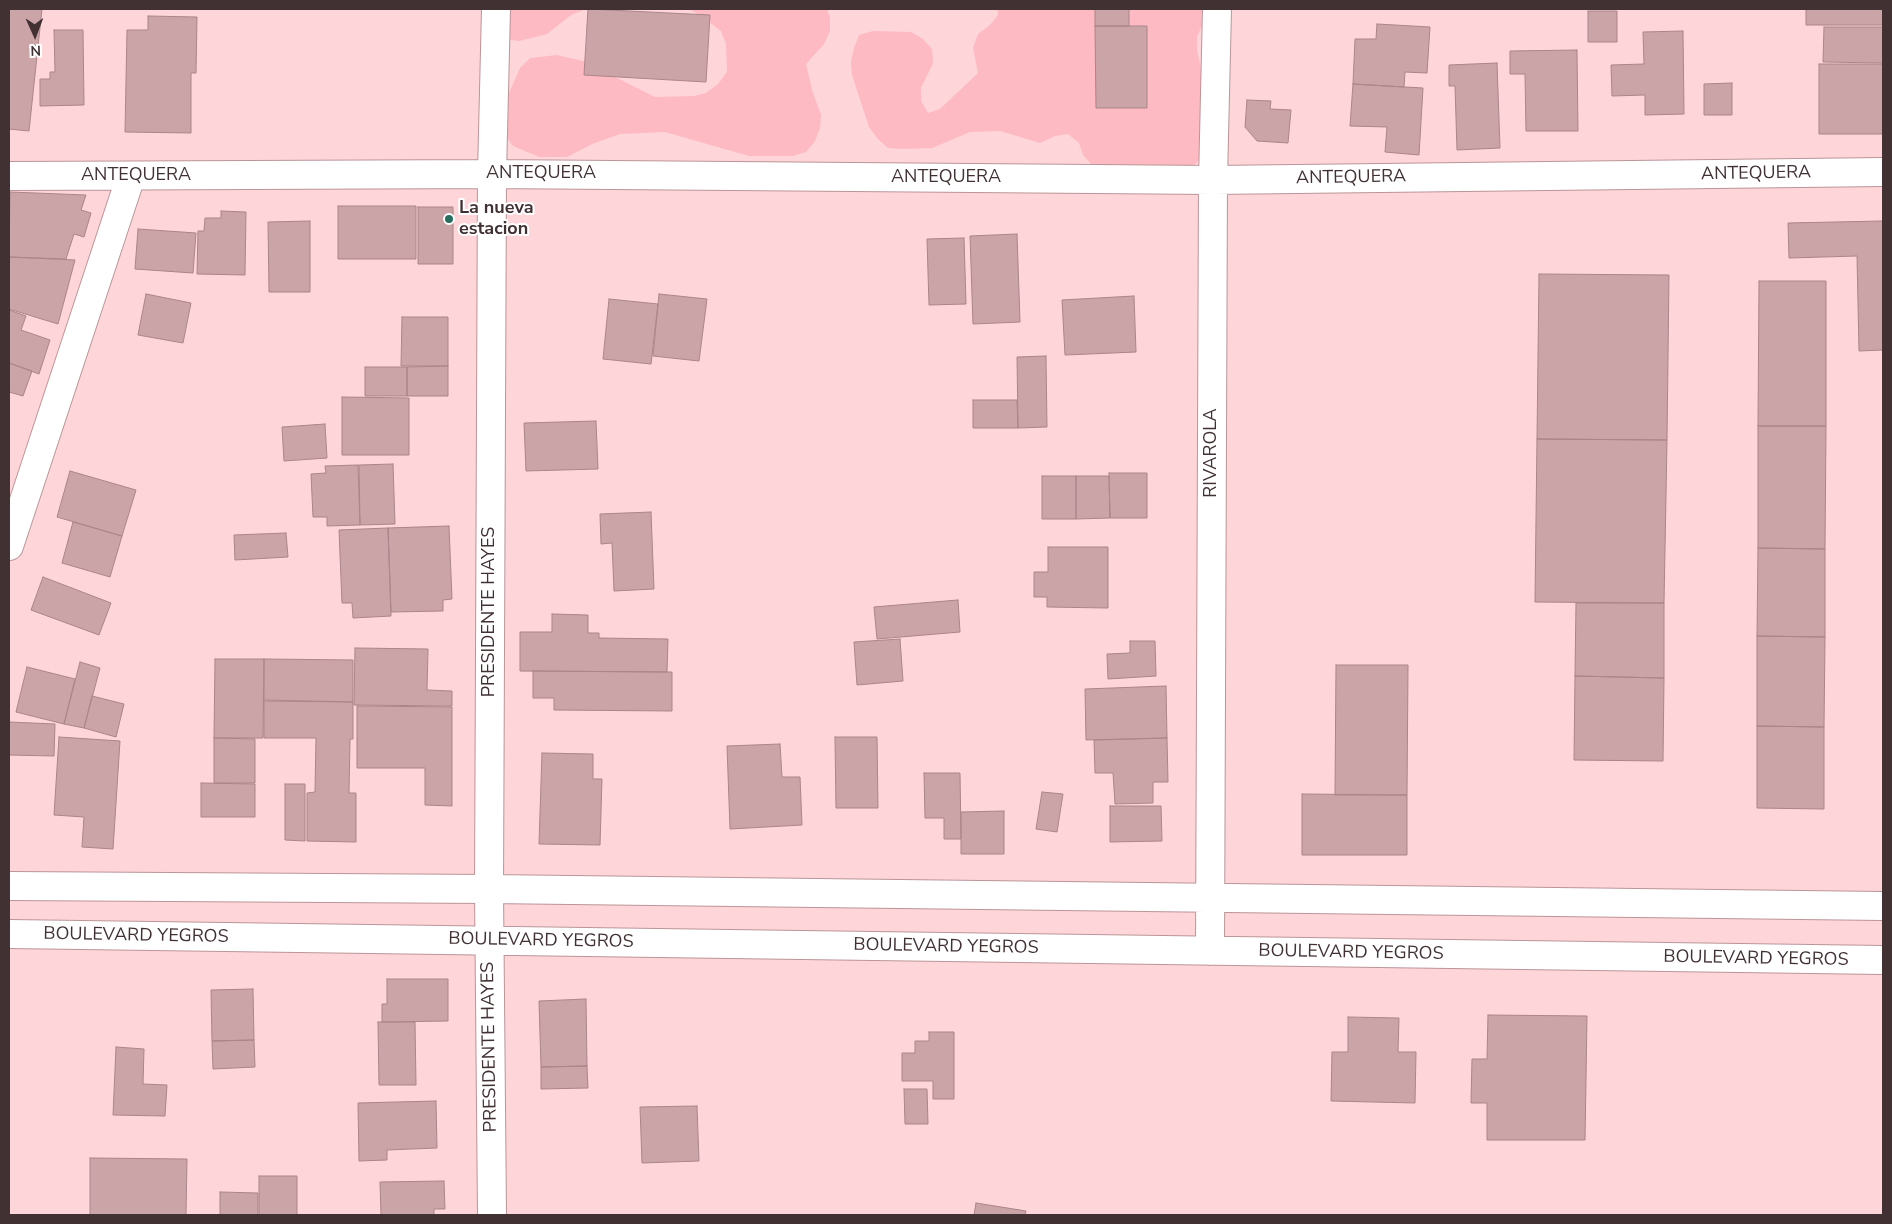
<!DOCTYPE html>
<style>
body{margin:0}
#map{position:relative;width:1892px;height:1224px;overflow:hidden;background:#fed5d9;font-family:"Nunito Sans",sans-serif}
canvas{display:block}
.frame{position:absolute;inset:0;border:10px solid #413133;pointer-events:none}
.north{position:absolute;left:10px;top:10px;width:50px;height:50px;-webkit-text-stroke:4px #fff;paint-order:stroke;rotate:178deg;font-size:14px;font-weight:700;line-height:20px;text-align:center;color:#413133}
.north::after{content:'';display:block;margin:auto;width:18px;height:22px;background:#413133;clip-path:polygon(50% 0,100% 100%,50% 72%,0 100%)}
</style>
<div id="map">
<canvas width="1892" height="1224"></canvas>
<div class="frame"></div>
<div class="north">N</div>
</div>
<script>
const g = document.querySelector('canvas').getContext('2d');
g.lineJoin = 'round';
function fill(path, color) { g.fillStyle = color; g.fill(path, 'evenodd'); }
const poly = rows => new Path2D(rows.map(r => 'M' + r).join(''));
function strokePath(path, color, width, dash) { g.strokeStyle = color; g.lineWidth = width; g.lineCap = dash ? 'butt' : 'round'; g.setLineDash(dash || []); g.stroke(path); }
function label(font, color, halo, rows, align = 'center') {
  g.font = font + ' "Nunito Sans",sans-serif'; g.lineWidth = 4; g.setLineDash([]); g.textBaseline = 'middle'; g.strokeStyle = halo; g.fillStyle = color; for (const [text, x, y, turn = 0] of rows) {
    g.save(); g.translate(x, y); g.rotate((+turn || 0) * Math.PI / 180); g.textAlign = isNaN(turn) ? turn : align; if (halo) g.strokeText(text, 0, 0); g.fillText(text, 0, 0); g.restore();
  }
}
const green = poly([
 [481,9,586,9,571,15,547,34,519,41,505,39,485,20],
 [688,9,827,9,830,18,830,31,824,44,806,64,812,90,821,115,820,128,815,141,806,152,793,156,749,156,665,132,620,134,592,144,567,157,539,157,513,146,504,134,503,121,509,93,520,68,530,58,557,55,583,61,655,97,694,96,706,93,718,84,727,72,726,44,721,31,700,15],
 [997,9,1211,9,1197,36,1197,50,1203,78,1206,146,1200,159,1190,169,1093,166,1083,155,1079,143,1068,134,1055,136,1040,143,1000,131,970,132,932,148,902,149,888,148,878,139,869,127,852,75,851,62,854,48,859,35,873,31,911,32,923,39,932,49,933,63,921,88,921,101,928,113,940,109,978,73,973,48,978,34,990,25,998,15]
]);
const building = poly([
 [9,9,42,9,29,131,9,129,9,9],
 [588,9,710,15,706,82,584,75,588,9],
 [1095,9,1129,9,1129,26,1095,26,1095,9],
 [1806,9,1883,9,1883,25,1806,25,1806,9],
 [1588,11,1617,11,1617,42,1588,42,1588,11],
 [148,16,197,17,196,73,191,73,191,133,125,132,127,30,148,30,148,16],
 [1377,24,1430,27,1427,73,1405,72,1404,87,1353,84,1355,39,1376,39,1377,24],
 [1095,26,1147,26,1147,108,1096,108,1095,26],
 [1824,27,1883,27,1883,63,1823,62,1824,27],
 [54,30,83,30,84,105,40,106,40,79,50,79,50,72,55,72,54,30],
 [1683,31,1684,114,1645,115,1645,95,1612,96,1611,65,1644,64,1643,32,1683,31],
 [1577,50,1578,131,1526,131,1525,74,1510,74,1510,51,1577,50],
 [1497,63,1500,148,1457,150,1455,86,1449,86,1449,65,1497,63],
 [1819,64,1883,64,1883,134,1819,134,1819,64],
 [1732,83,1732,115,1704,115,1704,84,1732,83],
 [1353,84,1423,88,1419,155,1385,152,1387,127,1350,126,1353,84],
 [1247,100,1271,101,1270,109,1291,110,1288,143,1257,141,1245,127,1247,100],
 [10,192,86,195,81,210,91,213,84,237,74,234,66,259,9,257,10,192],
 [338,206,416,206,416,259,338,259,338,206],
 [418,207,453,207,453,264,418,264,418,207],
 [221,211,246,212,245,275,197,274,198,231,204,231,205,218,221,218,221,211],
 [310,221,310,292,269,292,268,222,310,221],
 [1883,221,1883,350,1859,351,1857,256,1789,258,1788,223,1883,221],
 [138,229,196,233,193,273,135,269,138,229],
 [1017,234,1020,322,973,324,970,236,1017,234],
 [964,238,966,304,929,305,927,239,964,238],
 [9,257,75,260,58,324,9,309,9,257],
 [1539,274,1669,275,1667,440,1537,439,1539,274],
 [1759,281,1826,281,1826,426,1758,426,1759,281],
 [146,294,191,303,183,343,138,335,146,294],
 [659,294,707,299,699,361,653,356,659,294],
 [1134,296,1136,352,1065,355,1062,300,1134,296],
 [609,299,658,304,651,364,603,359,609,299],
 [9,310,26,316,21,330,50,340,39,374,9,363,9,310],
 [402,317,448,317,448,366,401,366,402,317],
 [1046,356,1047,427,1018,428,1017,357,1046,356],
 [9,363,32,371,23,396,9,392,9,363],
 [448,366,448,396,407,396,407,367,448,366],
 [365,367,407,367,407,396,365,396,365,367],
 [342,397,409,398,409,455,342,455,342,397],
 [973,400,1017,400,1018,428,973,428,973,400],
 [596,421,598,469,526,471,524,423,596,421],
 [325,424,327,458,284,461,282,427,325,424],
 [1758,426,1826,426,1825,549,1758,548,1758,426],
 [1537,439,1667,440,1664,603,1535,602,1537,439],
 [393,464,395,524,360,525,359,465,393,464],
 [358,465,360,525,327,526,327,517,313,517,311,474,326,473,325,466,358,465],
 [70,471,136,490,122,536,57,517,70,471],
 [1109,473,1147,473,1147,518,1110,518,1109,473],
 [1042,476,1076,476,1076,519,1042,519,1042,476],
 [1076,476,1109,476,1110,518,1076,519,1076,476],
 [651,512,654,589,614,591,612,543,601,544,600,514,651,512],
 [73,522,122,536,110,577,62,563,73,522],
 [449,526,452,599,443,600,443,611,391,612,388,528,449,526],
 [388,528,391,616,353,618,352,603,342,603,339,530,388,528],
 [286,533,288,557,235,560,234,535,286,533],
 [1048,547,1108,547,1108,608,1047,607,1047,597,1034,597,1034,572,1048,572,1048,547],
 [1758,548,1825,549,1825,637,1757,636,1758,548],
 [43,577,111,603,99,635,31,610,43,577],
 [958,600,960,632,877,639,874,607,958,600],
 [1576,603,1664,603,1664,678,1575,676,1576,603],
 [552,614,588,615,588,633,599,633,599,638,668,639,667,672,520,671,520,632,552,632,552,614],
 [1757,636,1825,637,1824,727,1757,726,1757,636],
 [900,639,903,681,857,685,854,642,900,639],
 [1130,641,1155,641,1156,676,1108,679,1107,654,1130,653,1130,641],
 [355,648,428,649,427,690,452,691,452,706,354,705,355,648],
 [215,659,264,659,263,738,214,738,215,659],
 [264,659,353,660,353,702,264,700,264,659],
 [80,662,100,668,84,728,64,724,80,662],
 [1336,665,1408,665,1407,795,1335,795,1336,665],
 [27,667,75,679,64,724,16,712,27,667],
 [533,671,672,672,672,711,554,710,554,698,533,698,533,671],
 [1575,676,1664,678,1663,761,1574,760,1575,676],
 [1166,686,1167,738,1086,740,1085,689,1166,686],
 [92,696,124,704,116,737,84,728,92,696],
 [264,701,353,702,353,739,350,739,349,793,356,793,356,842,307,841,307,793,315,792,316,738,264,738,264,701],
 [357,706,452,707,452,806,425,805,425,768,357,768,357,706],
 [9,722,55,724,54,756,9,755,9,722],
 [1757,726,1824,727,1824,809,1757,808,1757,726],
 [59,737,120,741,113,849,82,847,84,817,54,815,59,737],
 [835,737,877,737,878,808,836,808,835,737],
 [214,738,255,739,255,783,214,783,214,738],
 [1167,738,1168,782,1153,782,1153,803,1115,804,1113,773,1095,773,1094,740,1167,738],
 [780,744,782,777,800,777,802,825,730,829,727,746,780,744],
 [542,753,593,754,593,779,602,779,600,845,539,844,542,753],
 [924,773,960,773,961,839,944,839,944,818,925,818,924,773],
 [201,783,255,784,255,817,201,817,201,783],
 [285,784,305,784,305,841,285,840,285,784],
 [1042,792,1063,794,1057,832,1036,829,1042,792],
 [1302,794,1407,795,1407,855,1302,855,1302,794],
 [1110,806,1161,806,1162,841,1110,842,1110,806],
 [1004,811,1004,854,961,854,961,812,1004,811],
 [387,979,448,979,448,1021,382,1022,382,1004,387,1004,387,979],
 [253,989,254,1040,212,1041,211,990,253,989],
 [586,999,587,1066,541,1067,539,1001,586,999],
 [1488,1015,1587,1016,1585,1140,1487,1140,1487,1103,1471,1103,1472,1059,1487,1059,1488,1015],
 [1348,1017,1399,1018,1398,1052,1416,1052,1415,1103,1331,1101,1332,1052,1348,1052,1348,1017],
 [378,1022,415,1022,416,1085,379,1085,378,1022],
 [929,1032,954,1032,954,1099,933,1099,933,1081,902,1081,902,1053,915,1053,915,1041,929,1041,929,1032],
 [254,1040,255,1067,213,1069,212,1041,254,1040],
 [116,1047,144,1049,143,1084,167,1085,165,1116,113,1115,116,1047],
 [587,1066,588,1088,541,1089,541,1067,587,1066],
 [904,1089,927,1089,928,1124,905,1124,904,1089],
 [436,1101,437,1148,387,1150,387,1160,359,1161,358,1103,436,1101],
 [697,1106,699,1161,642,1163,640,1107,697,1106],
 [90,1158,187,1159,186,1215,90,1215,90,1158],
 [259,1176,297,1176,297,1215,259,1215,259,1176],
 [444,1181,445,1209,434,1209,434,1215,381,1215,380,1182,444,1181],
 [220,1192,258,1193,258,1215,220,1215,220,1192],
 [976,1203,1026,1211,1025,1215,974,1215,976,1203]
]);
const minor = poly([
 [9,176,492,174,1213,180,1883,172],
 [9,546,131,176],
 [9,886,489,889,1883,906],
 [9,934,1883,960],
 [1210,951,1213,180,1217,9],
 [492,1215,489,889,492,174,496,9]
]);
const markers = [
 [449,219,5,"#296d5f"]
];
const streetNames = [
 ["ANTEQUERA",541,174],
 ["ANTEQUERA",1756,174,-1],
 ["ANTEQUERA",136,176],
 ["ANTEQUERA",946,178],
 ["ANTEQUERA",1351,178,-1],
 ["RIVAROLA",1212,453,-90],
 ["PRESIDENTE HAYES",490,612,-90],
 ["BOULEVARD YEGROS",136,936,1],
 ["BOULEVARD YEGROS",541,941,1],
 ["BOULEVARD YEGROS",946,947,1],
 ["BOULEVARD YEGROS",1351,953,1],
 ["BOULEVARD YEGROS",1756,959,1],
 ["PRESIDENTE HAYES",490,1047,-91]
];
const poiNames = [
 ["La nueva",459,209],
 ["estacion",459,230]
];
fill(green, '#febac2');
fill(building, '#cba4a8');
strokePath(building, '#aa8589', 1);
strokePath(minor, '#bb9599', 30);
strokePath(minor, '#fff', 28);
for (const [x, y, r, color] of markers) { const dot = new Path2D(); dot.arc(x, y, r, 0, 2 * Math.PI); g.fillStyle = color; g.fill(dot); strokePath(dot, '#fff', 2); }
label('18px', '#413133', '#fff', streetNames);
label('bold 18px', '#413133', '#fff', poiNames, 'left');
</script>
